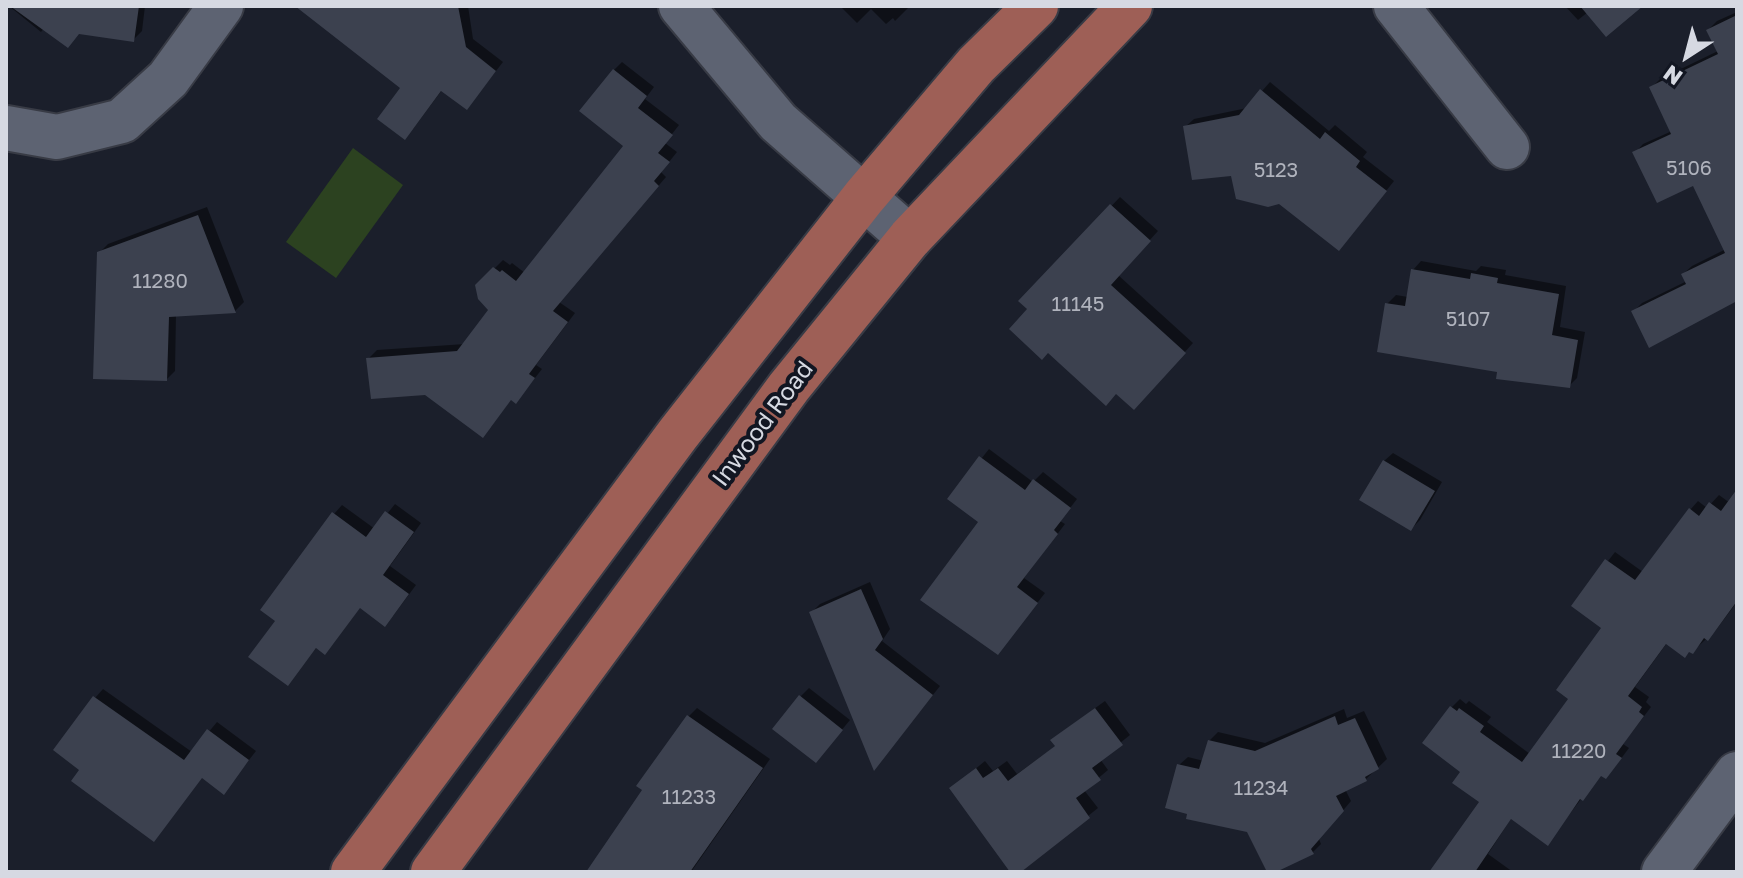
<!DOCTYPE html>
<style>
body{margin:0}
#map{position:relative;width:1743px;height:878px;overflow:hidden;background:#1b1f2b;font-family:"Golos Text",sans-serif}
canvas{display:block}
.frame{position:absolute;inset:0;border:8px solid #d6d9e2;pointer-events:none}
.north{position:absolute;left:1647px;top:16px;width:80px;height:80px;-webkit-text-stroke:6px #121622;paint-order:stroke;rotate:216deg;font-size:22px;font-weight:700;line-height:32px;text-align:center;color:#d6d9e2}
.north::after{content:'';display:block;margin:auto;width:28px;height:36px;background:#d6d9e2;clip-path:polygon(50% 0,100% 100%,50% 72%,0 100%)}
</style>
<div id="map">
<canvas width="1743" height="878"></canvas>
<div class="frame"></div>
<div class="north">N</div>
</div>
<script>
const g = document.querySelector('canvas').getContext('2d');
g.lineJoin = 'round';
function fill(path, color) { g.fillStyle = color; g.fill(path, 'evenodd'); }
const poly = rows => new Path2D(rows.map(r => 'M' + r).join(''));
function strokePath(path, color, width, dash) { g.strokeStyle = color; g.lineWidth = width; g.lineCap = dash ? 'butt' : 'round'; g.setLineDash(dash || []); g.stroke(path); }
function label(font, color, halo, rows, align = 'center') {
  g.font = font + ' "Golos Text",sans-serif'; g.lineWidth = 8; g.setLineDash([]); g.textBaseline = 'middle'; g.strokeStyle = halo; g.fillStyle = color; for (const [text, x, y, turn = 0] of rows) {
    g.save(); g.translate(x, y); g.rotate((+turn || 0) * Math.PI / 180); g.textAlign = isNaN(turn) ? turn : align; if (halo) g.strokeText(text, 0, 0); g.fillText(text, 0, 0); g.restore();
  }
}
const green = poly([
 [353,148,403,185,336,278,286,242]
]);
const shadow = poly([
 [9,6,145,6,142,31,133,40,44,28,41,32],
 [321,6,468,6,473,39,503,62,467,108,442,90,413,129,403,88],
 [840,6,910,6,895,21,893,18,886,24,871,9,857,23],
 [1565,6,1640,6,1588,12,1578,20],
 [1737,12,1737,299,1634,311,1642,303,1687,281,1683,274,1692,266,1726,249,1694,183,1635,153,1643,144,1672,131,1651,88,1660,79,1718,51,1708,30,1717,21],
 [622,62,654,87,645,99,679,125,665,143,677,152,661,172,666,177,559,302,575,313,536,365,542,369,524,392,512,398,491,427,426,393,368,359,377,350,465,344,491,310,477,286,503,260,510,265,512,263,525,273,626,146,614,70],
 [1270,82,1329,131,1335,125,1367,152,1363,157,1394,181,1347,240,1233,174,1185,127,1194,119,1247,108],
 [1120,197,1158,231,1118,275,1193,343,1142,399,1021,301],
 [207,207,244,302,235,311,176,314,175,371,167,379,99,253,108,244],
 [1421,261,1476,271,1481,266,1506,270,1505,275,1566,286,1560,327,1585,332,1577,378,1569,386,1499,370,1387,304,1396,295,1408,297,1413,270],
 [989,449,1033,482,1043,472,1077,499,1060,521,1065,524,1024,578,1045,593,998,653,981,522,950,498],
 [1393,453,1442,482,1420,520,1411,529,1384,461],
 [1719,495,1730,503,1737,499,1737,602,1716,630,1692,652,1667,643,1635,687,1649,697,1646,702,1651,707,1623,744,1629,748,1614,768,1602,774,1582,798,1547,843,1512,817,1488,854,1513,872,1432,872,1481,802,1463,772,1452,707,1460,699,1466,704,1469,701,1491,717,1487,722,1530,754,1571,699,1603,627,1574,605,1615,552,1643,572,1690,510,1698,501,1707,508],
 [395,504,421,523,390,566,416,585,393,616,361,606,333,644,325,653,317,647,288,683,278,620,334,514,342,505,375,529],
 [870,582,890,629,882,641,940,686,875,768,812,612,820,604],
 [809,688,850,720,816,761,801,696],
 [103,689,192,752,217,722,256,751,224,792,203,776,81,769,95,698],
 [1105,701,1130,735,1100,759,1108,770,1084,790,1098,808,1018,872,1012,872,952,788,985,761,993,771,1007,761,1017,774,1057,745,1053,740,1062,732],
 [697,708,770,759,691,872,588,872,645,789,688,717],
 [1344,709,1347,718,1364,711,1387,759,1366,779,1345,789,1351,801,1319,839,1321,844,1313,852,1269,872,1249,830,1179,765,1188,757,1204,761,1209,741,1218,732,1265,743]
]);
const building = poly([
 [10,6,139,6,134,42,79,34,68,48],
 [295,6,458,6,466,47,496,71,467,110,441,91,405,140,377,119,400,88],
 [1580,6,1643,6,1606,37],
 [1737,15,1737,301,1649,348,1631,311,1686,284,1681,274,1725,253,1693,186,1657,203,1632,152,1671,134,1649,87,1718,54,1706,30],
 [613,69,647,96,638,108,673,135,658,153,670,162,654,181,659,186,553,311,568,322,529,374,535,378,516,404,511,400,483,438,425,395,371,399,366,358,457,351,488,310,478,299,475,285,493,267,500,272,502,270,516,281,623,146,579,111],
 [1260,89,1320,139,1325,132,1360,161,1356,167,1387,191,1339,251,1279,204,1268,207,1236,199,1231,176,1192,180,1183,126,1239,115],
 [1110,204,1151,241,1111,285,1186,353,1134,410,1116,394,1106,406,1048,353,1042,360,1009,329,1027,309,1018,301],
 [198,215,236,313,169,317,167,381,93,379,97,252],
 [1411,269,1470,279,1471,273,1498,278,1497,283,1559,294,1552,335,1578,340,1570,388,1496,379,1497,372,1377,352,1385,303,1405,306],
 [979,456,1025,490,1033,479,1071,508,1054,530,1058,534,1017,587,1038,603,998,655,920,600,978,522,947,499],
 [1383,460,1435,491,1411,531,1359,500],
 [1737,489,1737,601,1708,641,1704,638,1693,654,1689,652,1685,658,1666,644,1628,696,1642,707,1639,712,1644,716,1616,754,1622,758,1606,779,1601,776,1583,801,1580,799,1548,846,1511,819,1475,872,1429,872,1479,802,1452,783,1460,772,1422,743,1450,706,1457,711,1459,708,1484,726,1480,732,1522,762,1568,699,1556,690,1601,628,1571,606,1605,559,1635,580,1689,508,1699,516,1709,502,1721,511],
 [385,511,414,532,383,575,409,594,385,627,360,608,325,655,316,648,288,686,248,657,275,621,260,610,332,512,366,537],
 [861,589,883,639,875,650,933,695,874,771,809,612],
 [799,695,843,730,816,763,772,729],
 [93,696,184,760,207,729,249,760,224,795,202,778,154,842,71,781,79,770,53,750],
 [1095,708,1123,745,1092,768,1101,780,1076,798,1090,818,1021,872,1010,872,949,788,976,768,983,778,998,768,1008,781,1055,746,1050,740],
 [687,715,763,768,690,872,586,872,642,790,636,786],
 [1335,716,1338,725,1355,718,1379,769,1365,777,1367,781,1336,796,1344,811,1311,849,1314,854,1276,872,1267,872,1247,832,1186,819,1187,814,1165,808,1177,764,1199,769,1208,740,1255,751]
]);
const minor = poly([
 [681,6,778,122,910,238],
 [1396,6,1507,147],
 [6,128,57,137,122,121,168,79,221,6],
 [1664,872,1737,774]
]);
const major = poly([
 [353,872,678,434,864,197,976,65,1036,6],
 [433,872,789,387,910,238,1130,6]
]);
const numberNames = [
 ["5106",1689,169],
 ["5123",1276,171],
 ["11280",160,282],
 ["11145",1078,305],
 ["5107",1468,320],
 ["11220",1579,752],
 ["11234",1261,789],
 ["11233",689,798]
];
const streetNames = [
 ["Inwood Road",763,424,-53]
];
fill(green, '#2c4220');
fill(shadow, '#0007');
fill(building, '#3c414f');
strokePath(minor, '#383b45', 48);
strokePath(major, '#383b45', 48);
strokePath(minor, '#5d6372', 44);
strokePath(major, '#9e5f56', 44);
label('20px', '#b0b3bd', null, numberNames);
label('24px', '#d6d9e2', '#121622', streetNames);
</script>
